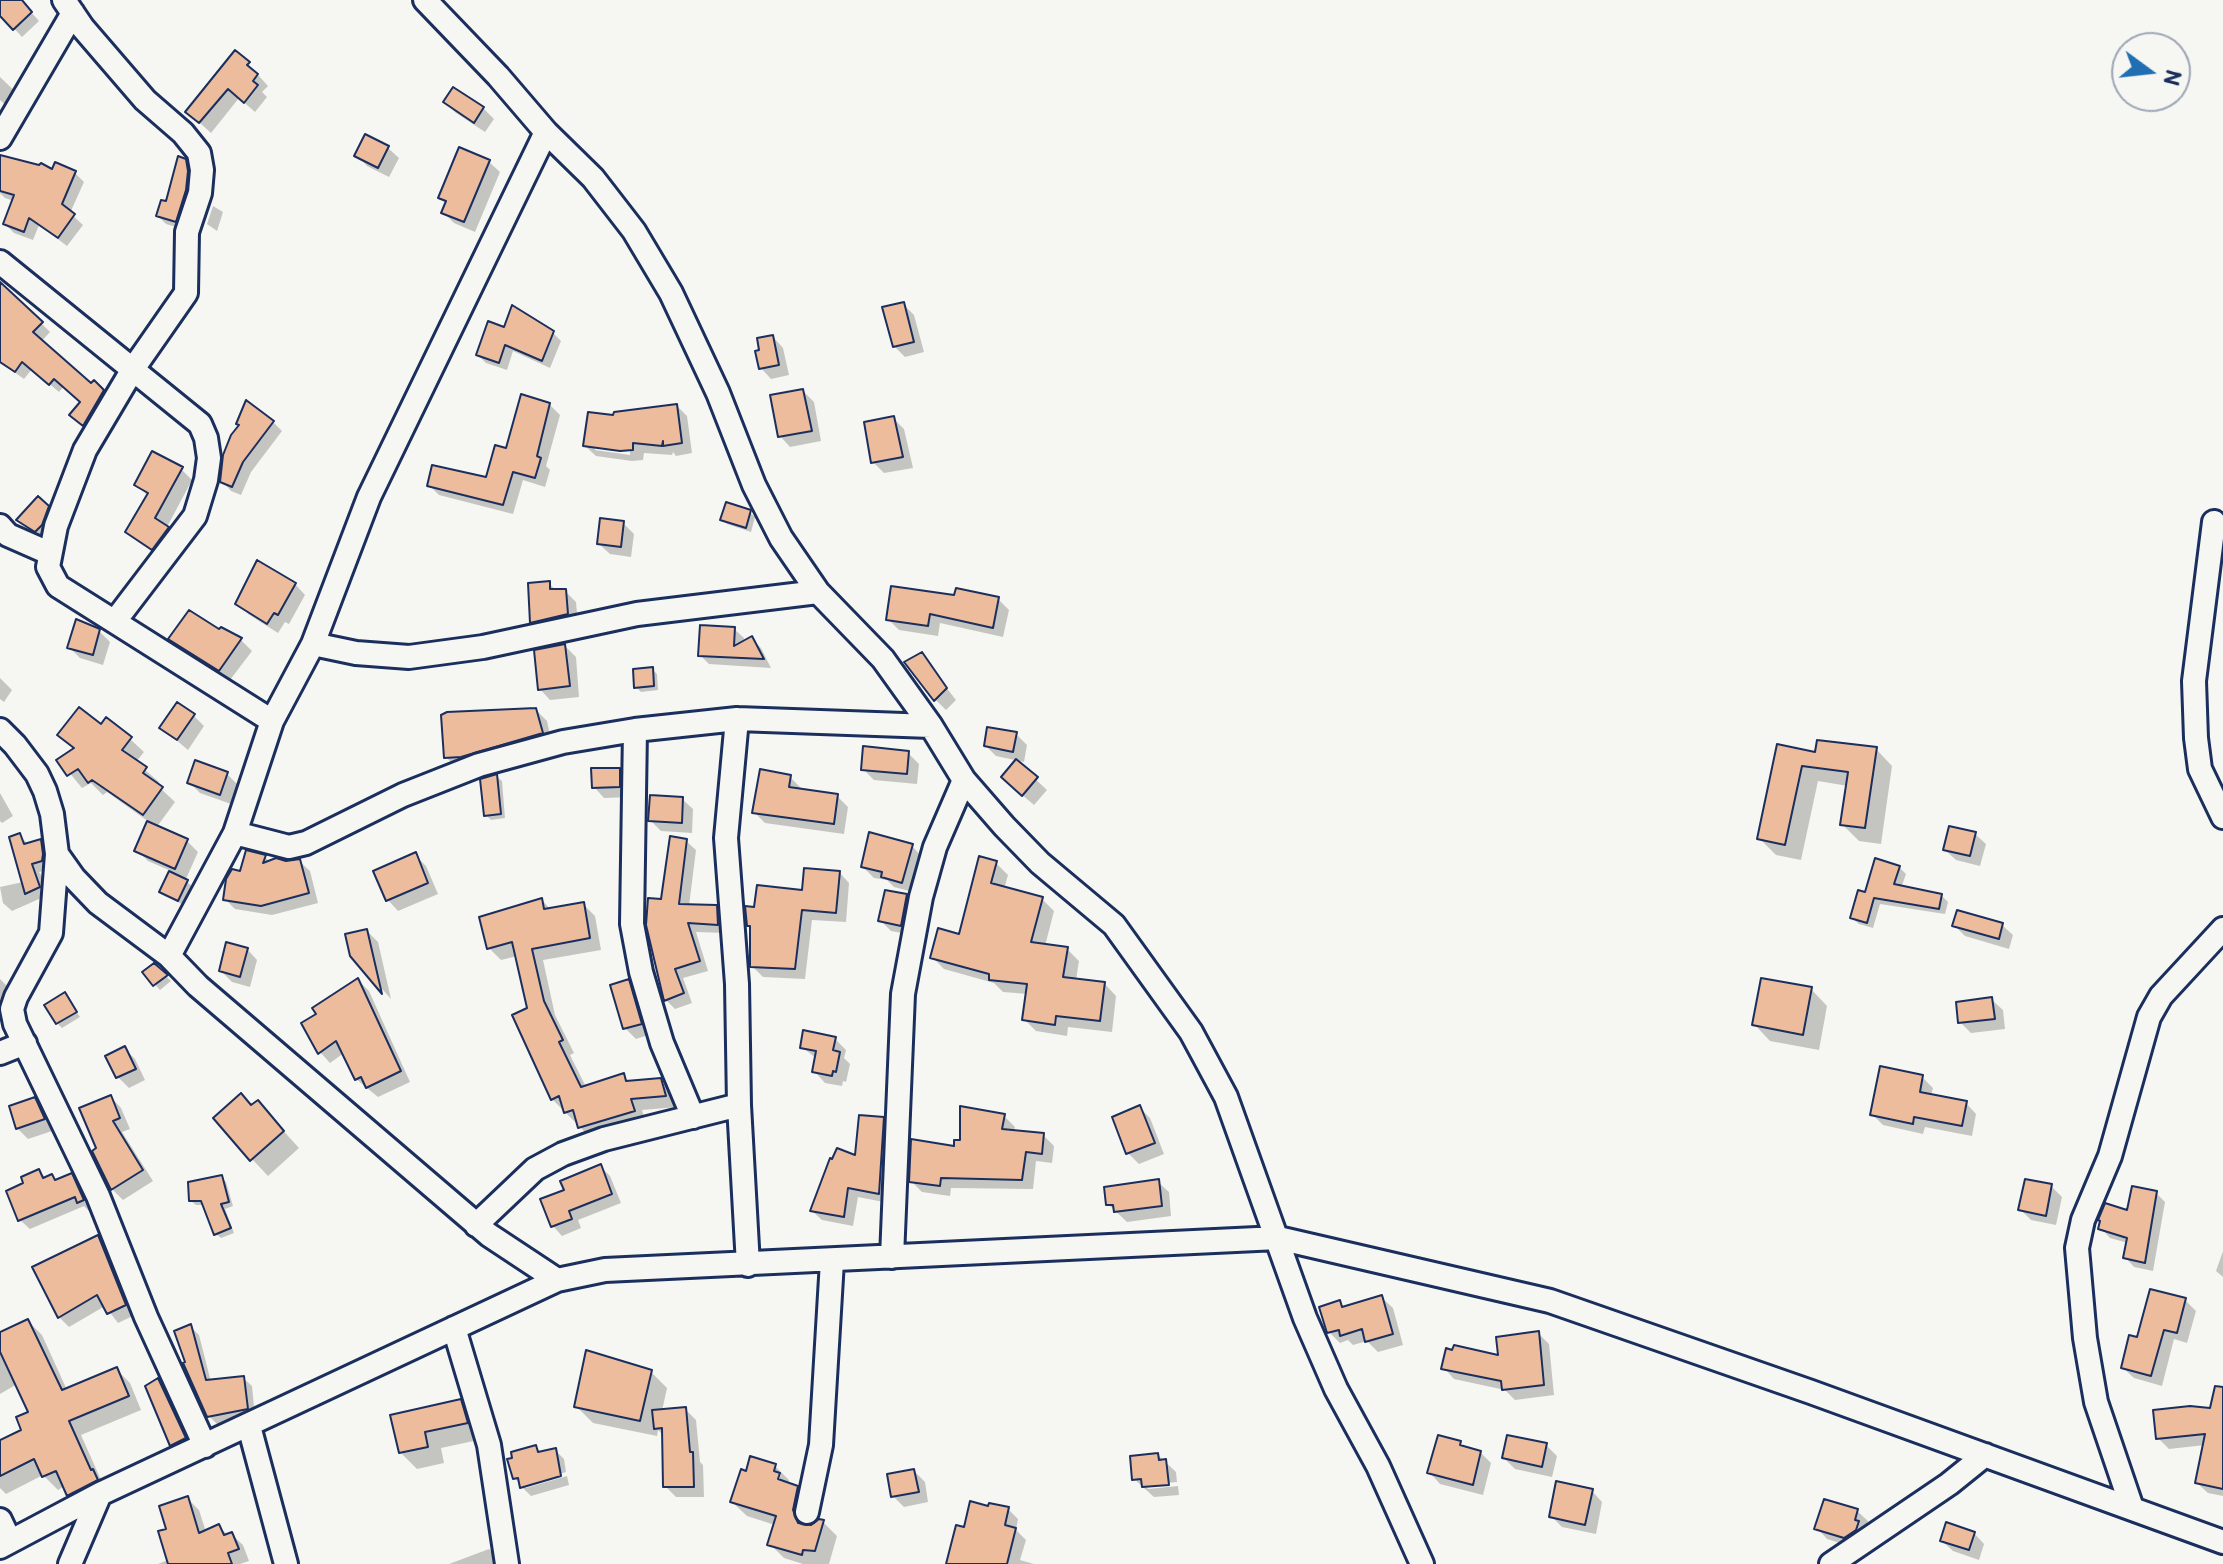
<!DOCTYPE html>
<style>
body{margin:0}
#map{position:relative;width:2223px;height:1564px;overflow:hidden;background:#f6f6f2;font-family:Itim,sans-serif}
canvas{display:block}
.north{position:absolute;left:2111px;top:32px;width:80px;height:80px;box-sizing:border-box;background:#f6f6f2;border:2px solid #9ea6b7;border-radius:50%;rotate:105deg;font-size:22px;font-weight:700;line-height:32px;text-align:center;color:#1b2f5e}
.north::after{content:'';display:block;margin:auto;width:28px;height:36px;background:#1f6fb2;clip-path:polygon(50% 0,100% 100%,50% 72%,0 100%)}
</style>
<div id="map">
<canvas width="2223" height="1564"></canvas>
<div class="north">N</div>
</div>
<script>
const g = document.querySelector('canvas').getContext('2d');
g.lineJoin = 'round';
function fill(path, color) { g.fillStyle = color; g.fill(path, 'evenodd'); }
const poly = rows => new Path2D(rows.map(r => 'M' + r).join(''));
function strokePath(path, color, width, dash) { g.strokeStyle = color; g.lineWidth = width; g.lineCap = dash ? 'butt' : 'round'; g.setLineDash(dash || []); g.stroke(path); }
const shadow = poly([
 [0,0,20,0,39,21,22,37,0,13],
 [248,64,268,86,262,92,267,97,255,112,239,98,211,133,188,112],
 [0,77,23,99,15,114,0,100],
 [454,89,483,108,494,119,485,132,456,113,445,102],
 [388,148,399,158,389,177,367,166,357,155],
 [460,149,489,162,500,172,475,232,454,223,443,212,447,204,440,198],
 [183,159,191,167,195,180,183,229,166,224,158,216,167,203],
 [0,172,75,173,84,182,70,213,83,225,67,246,39,225,33,240,14,233,5,224,14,201,5,198,0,193],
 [213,206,223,212,217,231,207,224],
 [3,285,50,332,41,342,91,386,94,383,112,400,92,433,81,423,82,402,64,386,59,392,32,369,24,379,0,362,0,288],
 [903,304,914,315,924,352,905,357,894,346],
 [505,330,553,333,561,341,550,368,513,351,507,370,486,363,478,355],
 [773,337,783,348,789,375,771,379,761,368],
 [803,391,814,402,821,441,790,447,780,436],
 [549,404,560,415,546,466,550,470,545,487,523,480,513,514,439,495,429,485,487,479,507,450],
 [677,406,687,416,692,453,676,456,673,452,672,455,644,453,643,460,632,461,596,456,585,446,615,417],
 [595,446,630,451,630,455,595,450],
 [893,418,904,429,913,468,884,473,873,462],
 [273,422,282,431,251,472,241,495,231,491,222,481,241,427,238,424],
 [181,469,192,480,167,527,178,539,163,559,138,542,127,532,148,496,136,484],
 [38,499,58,518,47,541,29,530,18,520],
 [727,504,750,513,755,517,751,532,727,524,722,520],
 [623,523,634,534,631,557,610,554,599,544],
 [549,583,556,591,565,591,576,602,578,624,543,632,532,622],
 [295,584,305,595,289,624,285,622,278,633,248,614,238,603],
 [998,599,1009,610,1003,637,940,623,938,636,899,630,888,619],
 [221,629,241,640,252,651,230,680,182,650,171,639,220,632],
 [734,629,744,638,743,643,752,639,761,648,771,668,709,664,700,655],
 [99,631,110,642,103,665,80,658,69,647],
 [565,646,576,657,579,697,550,700,540,689],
 [921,655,956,700,946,710,935,699],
 [652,669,657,674,658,690,641,692,636,687],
 [0,678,12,690,4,702,0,699],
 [536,710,547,721,552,744,457,768,446,757],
 [194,716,204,726,188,750,162,728],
 [101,727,130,739,144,752,136,762,159,782,157,785,175,802,156,828,187,841,198,852,185,881,192,886,183,905,161,892,171,871,148,861,137,850,149,822,107,792,103,795,91,783,82,788,59,760,75,750,59,735],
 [1016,734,1027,745,1024,762,996,756,986,746],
 [1779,746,1817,754,1876,749,1892,766,1881,844,1859,841,1842,824,1848,786,1818,781,1801,860,1776,855,1759,838],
 [908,753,919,764,917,784,874,780,863,769],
 [1017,762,1047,790,1034,805,1014,788],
 [620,770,630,780,630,797,604,798,594,787],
 [227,774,237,784,231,804,200,793,189,782],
 [497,777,502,781,505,818,491,820,486,815],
 [790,777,801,788,800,791,837,796,848,807,844,834,765,823,754,812],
 [0,793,13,816,2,823,0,821],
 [682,799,693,809,692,833,661,831,650,820],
 [1975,834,1986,844,1980,866,1956,860,1945,850],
 [19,835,29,845,40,842,49,850,50,869,39,872,49,887,48,895,12,911,3,903,0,887,23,882],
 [686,841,696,850,689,906,716,907,726,917,727,933,696,932,708,971,683,978,692,1003,675,1009,666,1000,663,901],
 [912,846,922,857,913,892,894,887,887,880,874,878,863,867],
 [415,855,426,866,438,894,398,911,388,900],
 [265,857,270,862,299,861,310,871,318,903,272,915,235,909,225,899,242,873],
 [996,863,1008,875,1004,889,1042,899,1054,911,1045,946,1067,949,1079,961,1076,980,1104,983,1116,996,1112,1032,1068,1027,1067,1036,1036,1031,1024,1019,1028,994,1003,992,994,983,944,969,932,957,961,937],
 [1899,867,1906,874,1901,888,1941,895,1948,902,1945,914,1880,904,1873,928,1859,924,1852,918,1866,894],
 [839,872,849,883,846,922,812,920,805,979,763,977,752,966,752,929,749,925,756,909,804,893],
 [906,896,917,907,912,935,891,931,880,920],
 [542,900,551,910,583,904,595,916,601,950,543,960,555,1015,574,1053,570,1055,586,1087,623,1075,631,1083,661,1080,673,1092,677,1107,642,1110,646,1123,592,1139,552,1099,517,956,501,960,489,948],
 [1954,925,2002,925,2013,935,2009,949,1965,936],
 [367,931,378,942,391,999,352,955],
 [247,949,257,960,250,987,232,982,221,971],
 [154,965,171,981,160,990,145,973],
 [0,979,8,987,13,1002,11,1011,0,1014],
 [358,980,369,991,410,1082,378,1097,356,1079,344,1053,330,1063,320,1052],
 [628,981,639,992,651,1034,636,1039,625,1028],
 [1811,989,1827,1006,1819,1050,1770,1041,1754,1024],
 [65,995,80,1017,62,1028,57,1023],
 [1992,1000,2003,1010,2005,1029,1971,1033,1960,1022],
 [835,1039,846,1050,844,1058,850,1064,846,1082,843,1081,842,1086,825,1083,815,1072,817,1059,802,1047],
 [124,1048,135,1059,145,1080,129,1088,118,1077,108,1057],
 [1922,1077,1933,1088,1931,1096,1966,1103,1976,1114,1972,1136,1925,1127,1923,1134,1883,1125,1872,1114],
 [111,1097,121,1108,130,1129,122,1132,153,1181,123,1200,112,1189,94,1151,98,1149],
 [34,1100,45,1111,55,1130,28,1139,17,1128],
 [257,1102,299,1148,268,1176,252,1159,252,1107],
 [1140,1108,1150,1118,1164,1154,1139,1164,1128,1153],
 [1004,1116,1015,1127,1014,1132,1043,1135,1054,1146,1052,1163,1036,1161,1033,1189,951,1188,950,1196,922,1192,911,1181],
 [883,1119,893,1129,889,1203,858,1197,853,1226,822,1220,812,1211,857,1158],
 [601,1167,610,1176,621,1203,578,1220,581,1228,562,1236,553,1226,566,1191],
 [39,1171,46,1178,52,1176,57,1182,71,1176,81,1185,92,1210,89,1211,84,1206,30,1229,20,1220,26,1184],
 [221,1177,226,1182,233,1206,225,1209,234,1233,221,1238,216,1234,204,1205,196,1205,191,1201],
 [1158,1182,1169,1192,1171,1216,1127,1222,1108,1204],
 [2051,1186,2062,1197,2056,1225,2031,1220,2021,1210],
 [2156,1193,2165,1202,2153,1271,2134,1267,2125,1257,2128,1243,2110,1238,2101,1228],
 [98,1237,108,1247,135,1315,118,1323,105,1306,69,1327,59,1317],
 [2223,1251,2223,1277,2216,1271],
 [1382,1298,1393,1308,1403,1345,1378,1352,1367,1341,1353,1345,1348,1340,1340,1343,1329,1332,1340,1303,1345,1308],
 [2185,1300,2196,1311,2187,1343,2174,1339,2162,1386,2134,1378,2123,1368,2139,1340],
 [28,1321,42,1335,67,1390,117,1370,130,1383,141,1410,81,1435,101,1480,106,1485,83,1508,69,1494,65,1486,58,1490,43,1475,6,1494,0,1488,0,1443,24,1431,31,1412,17,1384,0,1394,0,1334],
 [190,1326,199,1335,211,1382,243,1378,252,1386,255,1418,218,1425,209,1416],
 [1538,1333,1549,1344,1554,1395,1515,1400,1505,1390,1454,1379,1444,1368,1501,1357],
 [651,1372,667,1388,662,1411,685,1409,696,1420,700,1462,703,1465,704,1497,676,1497,665,1486,664,1436,658,1430,657,1436,593,1423,576,1406],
 [158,1380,167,1389,194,1448,181,1454,171,1445],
 [460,1401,477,1418,483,1439,441,1448,444,1463,417,1469,400,1452],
 [2223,1414,2223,1496,2208,1493,2197,1483,2205,1445,2169,1449,2158,1438],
 [1460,1443,1465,1448,1480,1452,1491,1463,1483,1495,1440,1484,1430,1473],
 [1546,1445,1557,1456,1552,1477,1515,1469,1504,1458],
 [536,1448,541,1453,555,1450,564,1459,566,1472,523,1485,526,1488,567,1476,569,1485,531,1496,522,1487,515,1478],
 [1158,1455,1176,1472,1177,1482,1144,1485,1148,1489,1178,1486,1179,1495,1154,1497,1134,1479],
 [775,1466,789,1480,788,1484,797,1487,812,1502,807,1527,823,1522,837,1536,829,1564,803,1564,784,1558,770,1544,775,1525,747,1516,732,1502],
 [777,1474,781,1474,777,1489],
 [914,1471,925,1482,928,1502,904,1507,893,1496],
 [1592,1491,1602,1502,1596,1534,1562,1527,1551,1516],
 [187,1498,199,1510,206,1532,219,1527,228,1535,231,1534,243,1545,249,1561,240,1564,158,1564,168,1560,168,1530],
 [1008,1509,1018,1519,1016,1530,1026,1540,1020,1560,1034,1564,950,1564,965,1529],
 [1857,1511,1868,1521,1856,1548,1827,1539,1817,1528],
 [1974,1533,1984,1544,1979,1560,1953,1551,1942,1541],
 [489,1549,499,1559,500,1564,449,1564]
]);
const building = poly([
 [0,0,22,0,32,12,13,30,0,16,0,0],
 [235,50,250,62,247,65,258,74,253,81,258,85,244,103,228,89,199,123,185,112,235,50],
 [453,87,484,107,474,123,443,102,453,87],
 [365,134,389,146,378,168,354,156,365,134],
 [459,147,490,160,464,222,441,213,446,201,438,198,459,147],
 [0,155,39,165,41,163,52,169,55,162,76,171,62,204,75,214,58,238,29,218,24,232,3,224,14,195,0,191,0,155],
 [178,156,186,159,188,171,186,190,176,222,156,216,161,200,166,201,178,156],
 [0,282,43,322,33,332,91,383,94,380,104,390,83,426,69,415,80,402,54,379,49,385,22,362,15,372,0,362,0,282],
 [904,302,914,342,893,347,882,307,904,302],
 [512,305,554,331,542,361,505,345,499,363,476,355,488,321,504,327,512,305],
 [773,335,779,365,759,369,755,351,759,350,757,338,773,335],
 [803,389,812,431,778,437,770,395,803,389],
 [521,394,550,403,537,456,541,458,535,478,513,472,503,505,427,486,432,465,486,477,495,445,506,448,521,394],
 [246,400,274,421,243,462,232,487,220,482,223,455,231,435,239,425,236,424,246,400],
 [677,404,682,443,663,446,663,441,662,446,633,443,633,450,620,451,583,446,588,412,613,415,614,412,677,404],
 [894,416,903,457,871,463,864,422,894,416],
 [152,451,183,467,155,518,169,527,152,550,125,532,148,493,134,485,152,451],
 [38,496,49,506,42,525,35,532,16,520,38,496],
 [726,502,751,510,746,528,720,520,726,502],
 [600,518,624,521,621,547,597,544,600,518],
 [257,560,296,583,278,615,274,613,267,624,235,604,257,560],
 [550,581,550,589,566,589,568,614,530,623,528,583,550,581],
 [891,586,954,595,956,588,999,597,993,628,930,614,928,626,886,620,891,586],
 [189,610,219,629,221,627,242,638,219,671,168,639,189,610],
 [76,619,100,629,93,655,67,648,76,619],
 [700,625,735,627,734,646,752,636,764,659,698,656,700,625],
 [565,644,570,686,538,690,534,650,565,644],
 [922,652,947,688,934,701,904,662,922,652],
 [653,667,654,686,634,688,633,669,653,667],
 [177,702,195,714,177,740,159,728,177,702],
 [79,707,101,724,106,717,132,737,122,750,147,767,143,773,163,787,143,815,92,780,88,783,78,769,67,776,56,760,74,748,57,735,79,707],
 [536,708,543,733,461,757,444,758,441,715,447,712,536,708],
 [987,727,1017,732,1013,752,984,746,987,727],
 [1817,740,1877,747,1865,828,1840,825,1848,772,1802,766,1785,845,1757,839,1777,744,1815,752,1817,740],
 [863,746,909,751,907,774,861,770,863,746],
 [1016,759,1038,777,1022,796,1001,777,1016,759],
 [195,760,228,772,220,795,187,783,195,760],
 [591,768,620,768,620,787,592,788,591,768],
 [760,769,791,775,789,787,838,794,834,824,752,813,760,769],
 [497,774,501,814,484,816,480,779,497,774],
 [650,795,683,797,682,823,648,821,650,795],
 [147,821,188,839,175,869,134,851,147,821],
 [1949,826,1976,832,1970,856,1943,850,1949,826],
 [869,832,913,844,902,883,881,877,882,872,861,867,869,832],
 [20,833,24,844,41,839,43,854,42,861,32,864,40,887,25,894,9,837,20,833],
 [670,836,687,839,679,904,717,905,718,925,688,923,700,961,675,969,684,993,664,1001,646,925,648,898,661,899,670,836],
 [246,850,266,855,263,863,276,858,286,861,300,859,309,893,261,906,223,900,226,879,232,869,240,871,246,850],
 [416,852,428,883,386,901,373,871,416,852],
 [979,856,997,861,991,883,1043,897,1031,942,1068,947,1063,977,1105,982,1100,1021,1056,1016,1055,1025,1022,1020,1027,984,989,980,989,974,930,958,938,928,959,934,979,856],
 [1875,858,1900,866,1894,884,1942,894,1939,909,1874,898,1867,923,1850,918,1858,890,1865,892,1875,858],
 [804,868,840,871,836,913,802,910,795,969,750,967,750,926,747,926,745,906,754,907,757,885,802,890,804,868],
 [169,871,188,880,178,901,159,892,169,871],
 [885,890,907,894,901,926,878,921,885,890],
 [542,898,544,909,584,902,590,938,532,949,544,1001,563,1040,559,1042,581,1087,624,1073,626,1081,661,1078,666,1096,631,1099,635,1111,578,1128,573,1110,564,1113,559,1096,551,1100,512,1015,527,1008,512,942,487,949,479,917,542,898],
 [1957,910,2003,923,1999,939,1952,926,1957,910],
 [367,929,382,994,350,956,345,934,367,929],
 [226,942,248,948,240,977,219,971,226,942],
 [154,963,168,975,153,986,142,972,154,963],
 [358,978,401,1071,366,1088,361,1077,355,1080,336,1041,318,1054,301,1023,316,1014,312,1008,358,978],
 [1761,978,1812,987,1803,1035,1752,1025,1761,978],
 [629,979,642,1024,623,1029,610,985,629,979],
 [65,992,77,1012,56,1024,44,1005,65,992],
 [1992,997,1995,1019,1958,1023,1956,1002,1992,997],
 [803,1030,836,1037,833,1050,840,1052,836,1072,833,1071,832,1076,812,1072,816,1051,800,1048,803,1030],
 [125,1046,136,1069,116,1078,105,1056,125,1046],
 [1880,1066,1923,1075,1920,1092,1967,1101,1962,1126,1914,1117,1913,1124,1870,1115,1880,1066],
 [241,1093,251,1105,258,1100,284,1131,250,1161,213,1118,241,1093],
 [111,1095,120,1118,113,1121,143,1170,111,1190,92,1151,96,1148,79,1108,111,1095],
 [35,1097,45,1119,16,1129,9,1106,35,1097],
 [1140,1105,1155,1143,1126,1154,1112,1117,1140,1105],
 [960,1106,1005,1114,1002,1129,1044,1133,1042,1154,1026,1152,1022,1180,941,1178,940,1186,909,1182,911,1139,954,1146,954,1140,960,1140,960,1106],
 [859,1115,884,1117,879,1194,848,1188,844,1217,810,1211,830,1158,832,1159,837,1148,855,1155,859,1115],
 [601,1164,612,1194,569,1211,572,1219,551,1227,540,1199,564,1190,560,1181,601,1164],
 [39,1169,43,1178,52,1174,55,1180,72,1173,84,1200,77,1203,75,1197,18,1221,6,1191,23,1183,21,1177,39,1169],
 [222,1175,229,1202,221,1204,231,1228,214,1235,201,1201,189,1201,188,1182,222,1175],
 [1159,1179,1162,1206,1114,1212,1113,1205,1106,1205,1104,1187,1159,1179],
 [2025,1179,2052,1184,2046,1216,2018,1210,2025,1179],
 [2132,1186,2157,1191,2145,1263,2123,1258,2127,1238,2098,1229,2100,1221,2098,1220,2105,1203,2127,1210,2132,1186],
 [98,1235,126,1305,107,1314,97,1295,58,1318,32,1267,98,1235],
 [2150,1289,2186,1298,2177,1333,2164,1330,2151,1376,2121,1368,2129,1335,2137,1337,2150,1289],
 [1382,1295,1393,1334,1365,1342,1362,1329,1340,1336,1339,1330,1327,1333,1319,1307,1340,1300,1342,1307,1382,1295],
 [28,1319,62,1390,117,1367,129,1396,69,1421,91,1470,93,1469,98,1480,67,1496,56,1471,42,1477,34,1459,0,1476,0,1440,21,1430,16,1417,28,1412,0,1352,0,1332,28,1319],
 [191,1324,206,1380,244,1376,248,1409,207,1417,183,1363,185,1362,174,1331,191,1324],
 [1539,1331,1544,1385,1502,1390,1501,1381,1441,1369,1446,1348,1452,1350,1454,1345,1498,1355,1496,1337,1539,1331],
 [586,1350,652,1370,640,1421,574,1407,586,1350],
 [158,1378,186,1438,170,1446,145,1386,158,1378],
 [2215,1386,2223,1387,2223,1489,2195,1483,2205,1434,2156,1439,2153,1410,2190,1406,2210,1408,2215,1386],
 [461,1399,468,1423,425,1432,428,1447,399,1453,390,1415,461,1399],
 [686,1407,690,1452,693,1452,694,1487,663,1487,662,1428,654,1429,652,1410,686,1407],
 [1438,1435,1461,1441,1460,1445,1481,1451,1473,1485,1427,1473,1438,1435],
 [1507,1435,1547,1443,1542,1467,1502,1458,1507,1435],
 [536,1445,538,1452,556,1448,561,1476,520,1488,518,1478,513,1479,507,1459,512,1458,511,1452,536,1445],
 [1158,1453,1159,1460,1166,1459,1169,1485,1142,1487,1141,1479,1132,1480,1130,1456,1158,1453],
 [750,1456,776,1464,774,1471,780,1473,778,1479,798,1486,793,1510,798,1523,811,1525,819,1519,824,1520,815,1551,803,1550,802,1555,767,1545,776,1516,730,1502,741,1469,746,1471,750,1456],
 [914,1469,919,1492,891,1497,887,1474,914,1469],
 [1556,1481,1593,1489,1585,1525,1549,1517,1556,1481],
 [188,1496,199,1533,219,1524,224,1535,232,1532,239,1549,228,1553,232,1564,168,1564,158,1531,166,1529,159,1506,188,1496],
 [1824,1499,1858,1509,1855,1520,1859,1521,1856,1530,1844,1538,1814,1529,1824,1499],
 [970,1501,988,1506,989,1503,1009,1507,1005,1525,1016,1528,1007,1564,946,1564,956,1525,964,1527,970,1501],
 [1946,1522,1975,1532,1969,1550,1940,1541,1946,1522]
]);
const minor = poly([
 [64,0,83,28,145,100,183,133,199,153,202,170,200,193,187,232,186,293,133,369,85,450,56,526,48,567,58,586,272,721],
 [425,0,498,76,546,132,593,178,634,231,671,293,718,393,754,485,781,538,818,592,883,659,931,726,964,780,1004,826,1040,863,1114,925,1191,1032,1226,1097,1305,1318,1336,1389,1378,1466,1422,1564],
 [0,138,73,13],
 [0,262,200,424,206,438,209,458,206,480,195,516,115,621],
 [2214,522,2194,681,2196,738,2200,769,2223,817],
 [0,526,8,535,49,553],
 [313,644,356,653,409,657,483,647,637,614,818,592],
 [737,719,726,838,737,984,739,1105,748,1265],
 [0,730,15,745,37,774,45,791,52,814,57,854,74,878,98,903,169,956,198,986,489,1235,557,1280],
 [635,730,632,924,641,972,662,1043,693,1117],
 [235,833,289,847,306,843,403,795,479,765,563,742,635,730,737,719,931,726],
 [57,854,51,933,16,997,12,1009,15,1024,98,1196,146,1317,205,1446],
 [169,956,235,833,272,721,313,644,369,497,546,132],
 [0,1053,25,1043],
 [476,1225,535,1169,563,1154,604,1139,739,1105],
 [892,1257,903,994,921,897,935,847,964,780],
 [454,1328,489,1445,507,1564],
 [249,1426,286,1564],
 [2132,1508,2096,1402,2085,1338,2077,1248,2083,1220,2110,1156,2149,1017,2161,996,2223,929],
 [807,1512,821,1445,832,1261],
 [0,1520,10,1541],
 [0,1547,100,1494,557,1280,605,1270,1278,1238,1550,1301,1811,1392,2223,1542],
 [70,1564,100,1494],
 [1831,1564,1949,1484,1985,1455]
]);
fill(shadow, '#0003');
fill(building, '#edbc9d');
strokePath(building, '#1b2f5e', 2);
strokePath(minor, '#1b2f5e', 28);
strokePath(minor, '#f6f6f2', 22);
</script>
